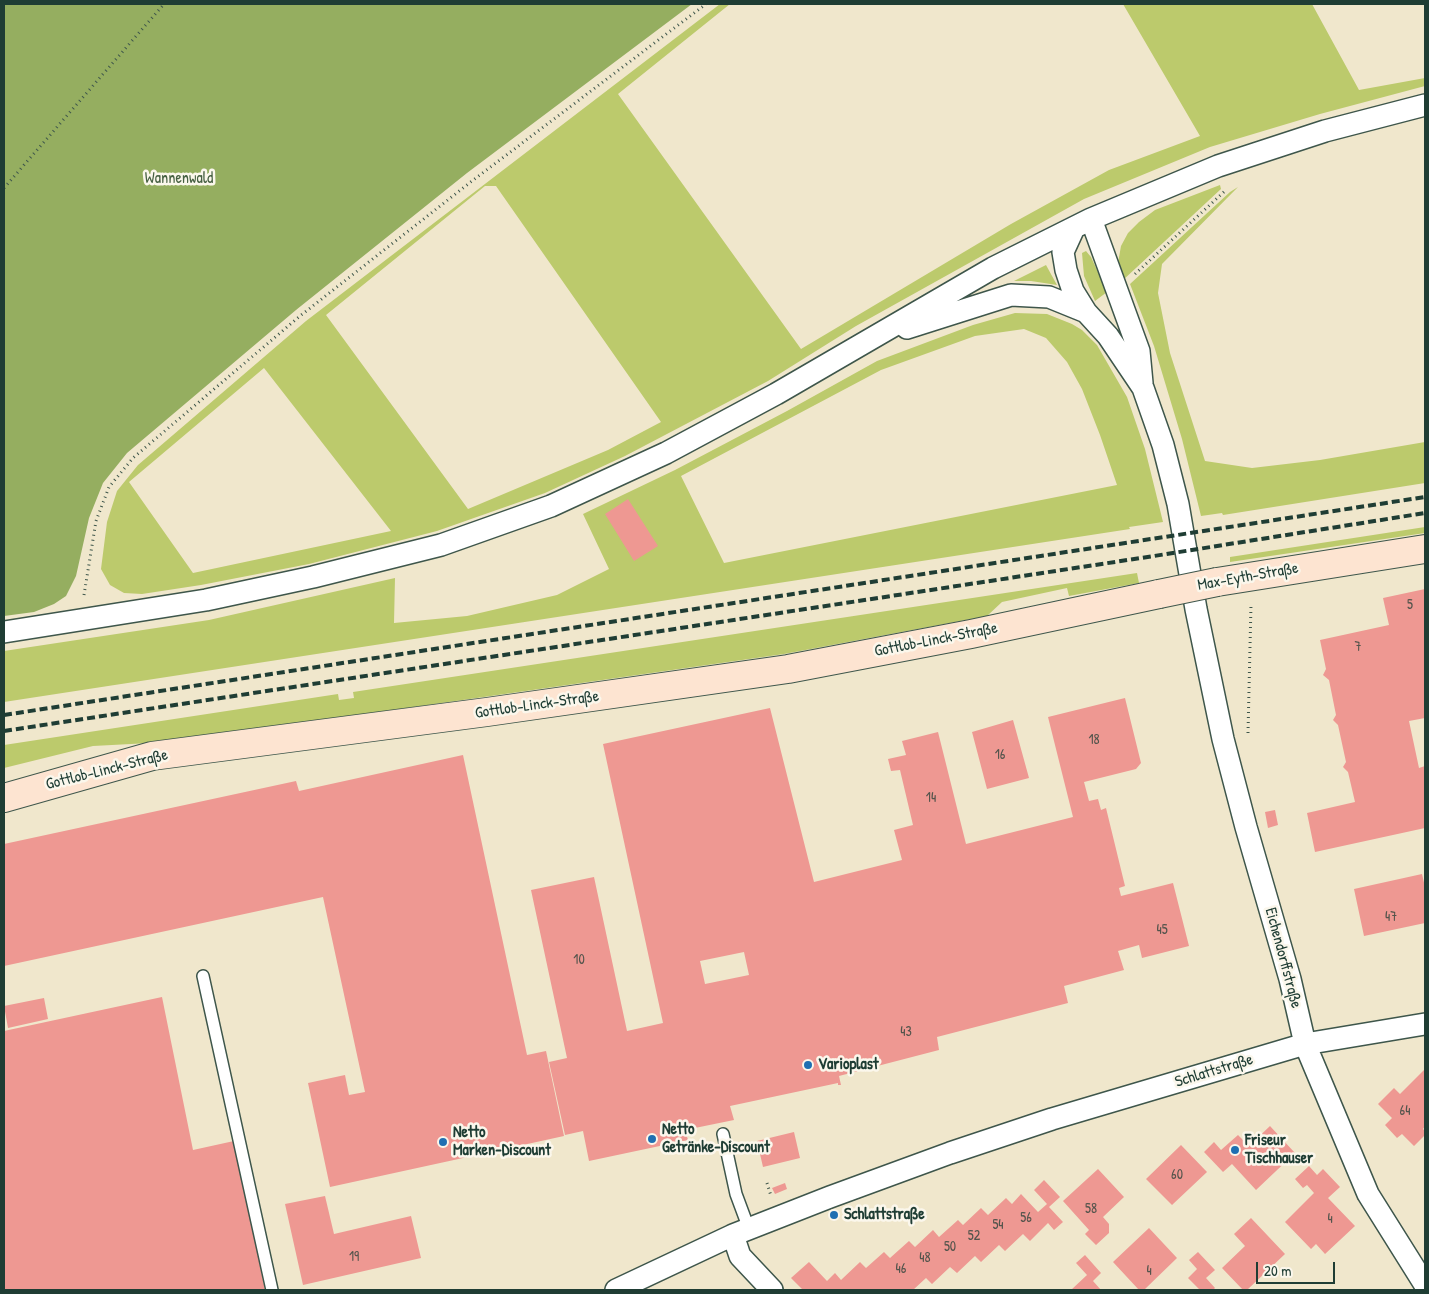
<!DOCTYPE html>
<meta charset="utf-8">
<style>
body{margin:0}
#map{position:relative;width:1429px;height:1294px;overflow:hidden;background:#f0e7cc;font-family:"Patrick Hand",sans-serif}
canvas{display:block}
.frame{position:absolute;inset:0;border:5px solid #1f3d34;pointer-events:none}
.scale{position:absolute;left:1256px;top:1262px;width:79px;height:22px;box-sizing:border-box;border:2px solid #1f3d34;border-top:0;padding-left:6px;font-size:15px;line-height:18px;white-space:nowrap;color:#1f3d34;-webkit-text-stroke:4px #fbf7ec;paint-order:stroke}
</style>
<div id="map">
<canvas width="1429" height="1294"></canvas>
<div class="frame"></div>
<div class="scale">20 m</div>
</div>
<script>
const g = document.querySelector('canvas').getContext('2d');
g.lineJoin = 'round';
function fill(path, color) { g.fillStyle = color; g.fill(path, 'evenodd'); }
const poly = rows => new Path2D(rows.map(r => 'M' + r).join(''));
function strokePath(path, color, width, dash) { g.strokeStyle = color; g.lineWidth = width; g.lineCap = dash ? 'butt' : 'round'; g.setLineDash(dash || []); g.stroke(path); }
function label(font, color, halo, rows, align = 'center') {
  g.font = font + ' "Patrick Hand",sans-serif'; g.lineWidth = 5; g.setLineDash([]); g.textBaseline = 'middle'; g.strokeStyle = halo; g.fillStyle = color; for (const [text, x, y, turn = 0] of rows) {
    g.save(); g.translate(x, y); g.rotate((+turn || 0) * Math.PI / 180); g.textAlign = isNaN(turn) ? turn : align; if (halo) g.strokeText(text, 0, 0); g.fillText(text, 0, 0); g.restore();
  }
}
const green = poly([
 [720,4,730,4,618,94,801,349,1011,224,1109,170,1200,136,1123,4,1312,4,1359,90,1425,78,1425,86,1320,114,1210,147,1084,199,856,326,768,381,625,456,545,493,437,531,309,564,201,585,142,594,124,593,110,585,101,569,107,522,117,491,138,465,306,321],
 [485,186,496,186,661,422,608,450,468,509,326,315],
 [264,368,391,531,193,573,129,482],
 [1220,185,1221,189,1122,281,1118,263,1121,246,1128,233,1139,222,1155,210],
 [1238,187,1162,264,1158,293,1170,353,1205,461,1252,468,1320,460,1425,442,1425,483,1223,515,1222,513,1201,516,1182,439,1154,346,1130,284,1230,192],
 [1086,251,1091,257,1107,292,1095,301,1084,276,1082,253],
 [1046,265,1057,285,1031,281,1014,281],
 [1015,313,1047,314,1072,324,1082,330,1097,345,1127,397,1145,449,1163,522,1129,527,1130,529,4,702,4,651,209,620,395,578,394,623,467,616,557,595,609,569,583,514,675,470,787,411,877,361,973,325],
 [1024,329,1046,338,1067,362,1082,389,1100,435,1117,485,724,563,681,476,881,370,975,336],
 [1425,527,1425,533,1230,562,1230,557],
 [1137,573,1139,583,1069,596,1067,588,1002,602,987,616,784,654,267,728,150,743,93,746,4,768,4,745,338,694,339,700,354,698,353,692]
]);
const forest = poly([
 [4,4,692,4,467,173,296,310,127,453,103,483,89,518,76,576,66,596,54,604,34,612,4,616]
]);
const building = poly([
 [628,499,658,546,634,561,605,514],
 [1425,589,1425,718,1409,721,1419,768,1425,766,1425,828,1315,852,1307,813,1355,802,1348,772,1343,767,1346,762,1338,725,1333,720,1336,715,1329,680,1323,675,1326,669,1320,640,1389,625,1383,598],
 [1125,698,1141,763,1136,769,1084,782,1089,801,1098,799,1101,810,1106,808,1125,886,1119,888,1121,896,1173,883,1189,946,1142,958,1139,945,1118,951,1124,970,1064,986,1068,1003,937,1037,939,1050,839,1076,841,1085,838,1085,838,1083,730,1106,734,1120,685,1130,688,1140,589,1161,583,1131,565,1135,549,1062,567,1058,531,890,594,877,627,1031,663,1023,603,744,770,708,814,882,902,860,894,830,913,825,900,770,891,771,888,759,906,755,902,741,938,732,966,844,1073,817,1048,717],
 [744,952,749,975,705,984,700,961],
 [1013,720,1029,778,987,789,972,732],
 [463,755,527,1055,546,1051,564,1136,330,1187,308,1083,345,1075,349,1095,365,1092,323,897,4,966,4,844,296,781,299,791],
 [1275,810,1278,825,1268,828,1265,812],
 [1422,874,1425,887,1425,923,1364,936,1354,889],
 [162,997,193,1150,234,1141,265,1290,4,1290,4,1031],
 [44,998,48,1019,8,1028,4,1006],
 [1425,1069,1425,1126,1423,1129,1425,1131,1425,1135,1414,1146,1402,1134,1397,1138,1385,1125,1392,1118,1378,1104,1394,1088,1400,1094],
 [1270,1126,1295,1153,1256,1190,1232,1164,1223,1172,1204,1152,1214,1142,1221,1150,1238,1135,1249,1146],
 [794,1132,800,1158,763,1167,757,1141],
 [1181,1145,1207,1172,1172,1205,1146,1179],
 [1309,1166,1317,1175,1323,1169,1340,1187,1328,1198,1355,1226,1325,1254,1316,1244,1311,1249,1285,1222,1314,1193,1307,1185,1303,1188,1295,1179],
 [1098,1169,1124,1197,1103,1217,1109,1224,1109,1233,1096,1245,1085,1234,1089,1230,1063,1201],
 [1044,1180,1060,1197,1049,1207,1063,1222,1054,1230,1048,1223,1030,1241,1023,1234,1005,1251,999,1245,981,1262,975,1256,957,1273,950,1267,932,1284,926,1278,913,1290,903,1290,902,1289,900,1290,803,1290,791,1278,809,1262,827,1281,835,1273,841,1280,860,1262,866,1268,884,1252,890,1258,909,1241,915,1247,933,1230,939,1237,958,1220,963,1225,981,1208,988,1215,1006,1198,1012,1204,1021,1194,1038,1212,1047,1204,1034,1190],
 [785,1183,787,1189,775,1194,772,1188],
 [325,1196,334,1234,411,1216,421,1258,303,1285,285,1204],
 [1251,1218,1285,1254,1247,1290,1243,1290,1222,1268,1245,1246,1234,1234],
 [1149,1228,1177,1258,1144,1290,1139,1290,1113,1262],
 [1198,1252,1215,1270,1206,1278,1215,1288,1213,1290,1200,1290,1188,1278,1197,1269,1189,1260],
 [1085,1255,1101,1273,1093,1281,1101,1290,1071,1290,1087,1275,1076,1263]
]);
const path = poly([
 [4,188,164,4],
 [1135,274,1226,190],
 [84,595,96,521,109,487,133,458,300,316,472,181,706,4],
 [1248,733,1251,604],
 [767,1183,771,1196]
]);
const lane = poly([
 [203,976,272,1290],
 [723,1134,736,1194,749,1229]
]);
const street = poly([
 [1091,219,1139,351,1142,383],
 [1074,228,1063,252,1066,270,1073,291,1086,312,1108,336,1143,388,1163,445,1178,504,1196,609,1223,739,1246,827,1290,979,1305,1044,1368,1194,1425,1285],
 [907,328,1011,295,1049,297,1086,312],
 [4,632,206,600,313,577,441,545,551,506,666,453,776,394,993,268,1091,219,1218,166,1325,131,1425,105],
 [733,1235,740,1256,772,1290],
 [616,1290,733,1235,830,1197,950,1153,1052,1119,1305,1044,1425,1024]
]);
const secondary = poly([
 [1217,582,1425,549],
 [4,798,152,756,487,712,788,669,971,634,1159,594]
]);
const rail = poly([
 [4,715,1425,497],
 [4,731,1154,556,1425,513]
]);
const secondaryBridge = poly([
 [1159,594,1217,582]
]);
const markers = [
 [808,1065,5,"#1f6fb2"],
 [652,1139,5,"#1f6fb2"],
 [443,1142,5,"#1f6fb2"],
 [1235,1150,5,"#1f6fb2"],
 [834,1215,5,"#1f6fb2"]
];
const numberNames = [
 ["5",1410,605],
 ["7",1358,647],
 ["18",1094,740],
 ["16",1000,755],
 ["14",931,798],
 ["47",1391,917],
 ["45",1162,930],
 ["10",579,960],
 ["43",906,1032],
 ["64",1405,1111],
 ["60",1177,1175],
 ["58",1091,1209],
 ["56",1026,1218],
 ["4",1330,1219],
 ["54",998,1225],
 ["52",974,1236],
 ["50",950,1247],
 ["19",354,1257],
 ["48",925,1258],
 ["46",901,1269],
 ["4",1149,1271]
];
const parkNames = [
 ["Wannenwald",179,179]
];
const streetNames = [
 ["Max-Eyth-Straße",1248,577,-10],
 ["Gottlob-Linck-Straße",936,640,-11],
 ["Gottlob-Linck-Straße",537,705,-8],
 ["Gottlob-Linck-Straße",107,770,-14],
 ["Eichendorffstraße",1283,958,75],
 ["Schlattstraße",1214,1071,-17]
];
const poiNames = [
 ["Varioplast",818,1065],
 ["Netto",662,1130],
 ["Getränke-Discount",662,1148],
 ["Netto",453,1133],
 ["Marken-Discount",453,1151],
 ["Friseur",1245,1141],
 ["Tischhauser",1245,1159],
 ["Schlattstraße",844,1215]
];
fill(green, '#bcca6c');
fill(forest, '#95ae60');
fill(building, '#ee9892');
strokePath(lane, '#3e564b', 14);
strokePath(street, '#3e564b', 24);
strokePath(secondary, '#3e564b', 30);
strokePath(path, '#3e564b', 3, [1, 4]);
strokePath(lane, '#fff', 11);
strokePath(street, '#fff', 21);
strokePath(secondary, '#fde4d1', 28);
strokePath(rail, '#1f3d34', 4, [8, 4]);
strokePath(secondaryBridge, '#3e564b', 30, []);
strokePath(secondaryBridge, '#fde4d1', 28);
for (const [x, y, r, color] of markers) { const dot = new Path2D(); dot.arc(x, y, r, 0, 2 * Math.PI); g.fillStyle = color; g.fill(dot); strokePath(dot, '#fbf7ec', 2); }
label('14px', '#53544c', null, numberNames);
label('16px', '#466042', '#fbf7ec', parkNames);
label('16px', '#1f3d34', '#fbf7ec', streetNames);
label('bold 16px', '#1f3d34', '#fbf7ec', poiNames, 'left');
</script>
